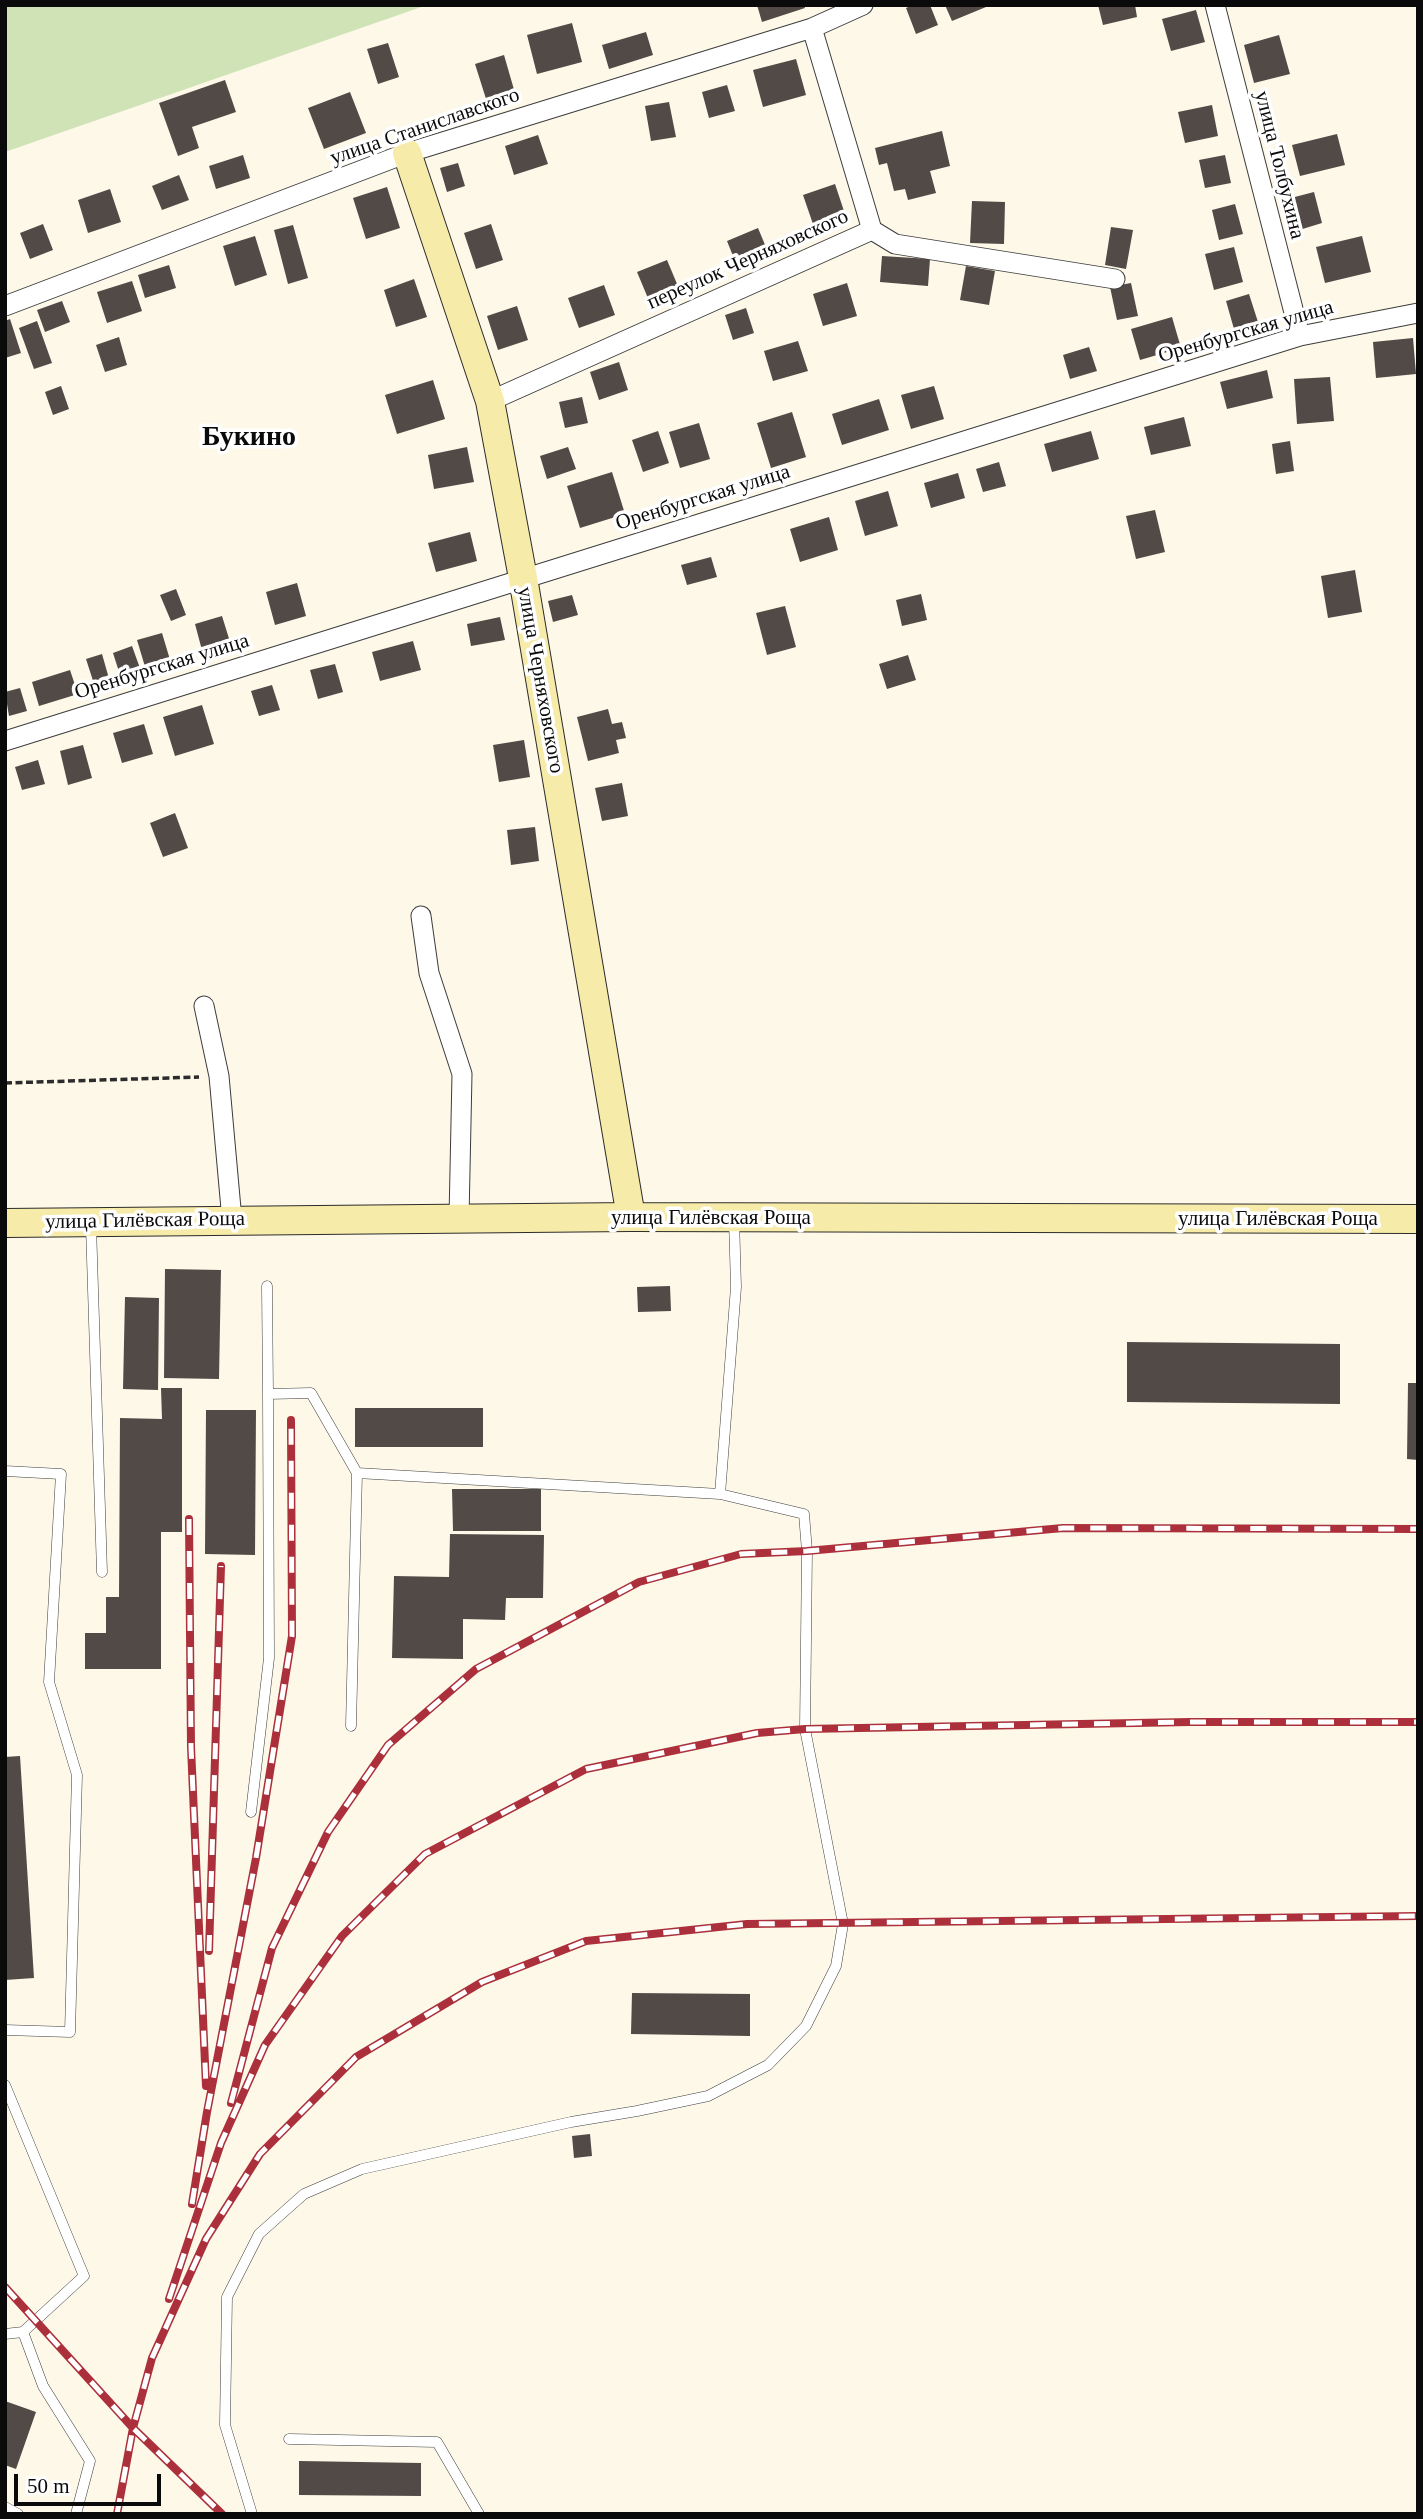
<!DOCTYPE html>
<meta charset="utf-8">
<style>
body{margin:0}
#map{position:relative;width:1423px;height:2519px;overflow:hidden;background:#fdf8e8;font-family:Georgia,serif}
canvas{display:block}
.frame{position:absolute;inset:0;border:7px solid #0a0a0a;pointer-events:none}
.scale{position:absolute;left:14px;top:2474px;width:147px;height:32px;box-sizing:border-box;border:4px solid #0a0a0a;border-top:0;padding-left:9px;font-size:21px;line-height:24px;white-space:nowrap;color:#0a0a0a;-webkit-text-stroke:5px #fff;paint-order:stroke}
</style>
<div id="map">
<canvas width="1423" height="2519"></canvas>
<div class="frame"></div>
<div class="scale">50 m</div>
</div>
<script>
const g = document.querySelector('canvas').getContext('2d');
g.lineJoin = 'round';
function fill(path, color) { g.fillStyle = color; g.fill(path, 'evenodd'); }
const poly = rows => new Path2D(rows.map(r => 'M' + r).join(''));
function strokePath(path, color, width, dash) { g.strokeStyle = color; g.lineWidth = width; g.lineCap = dash ? 'butt' : 'round'; g.setLineDash(dash || []); g.stroke(path); }
function label(font, color, halo, rows, align = 'center') {
  g.font = font + ' Georgia,serif'; g.lineWidth = 7; g.setLineDash([]); g.textBaseline = 'middle'; g.strokeStyle = halo; g.fillStyle = color; for (const [text, x, y, turn = 0] of rows) {
    g.save(); g.translate(x, y); g.rotate((+turn || 0) * Math.PI / 180); g.textAlign = isNaN(turn) ? turn : align; if (halo) g.strokeText(text, 0, 0); g.fillText(text, 0, 0); g.restore();
  }
}
const green = poly([
 [5,5,427,5,5,152]
]);
const building = poly([
 [757,5,804,5,805,8,762,22],
 [913,5,930,5,938,25,916,34,906,8],
 [945,5,985,5,986,7,952,21],
 [1098,5,1135,5,1137,17,1103,25],
 [1196,10,1205,42,1171,51,1162,19],
 [572,23,582,62,537,74,527,35],
 [646,32,653,55,609,69,602,45],
 [1279,35,1290,74,1254,83,1244,45],
 [388,43,399,77,378,84,367,49],
 [504,55,515,93,487,102,475,64],
 [796,59,806,95,763,107,753,70],
 [225,80,236,112,192,127,199,148,178,156,159,103],
 [727,85,735,111,709,118,702,92],
 [350,92,366,133,324,149,308,108],
 [669,102,676,137,651,141,645,106],
 [1212,105,1218,136,1185,143,1178,112],
 [942,131,950,166,930,171,936,193,908,200,905,189,894,191,887,163,879,165,875,148],
 [1337,134,1345,165,1300,176,1292,145],
 [538,135,548,164,514,175,505,146],
 [243,155,250,178,216,189,209,166],
 [1225,155,1231,183,1205,188,1199,160],
 [458,163,465,186,447,192,440,168],
 [179,175,189,200,162,210,152,186],
 [835,184,846,217,814,227,803,195],
 [387,187,400,228,366,239,353,198],
 [110,189,121,222,88,233,78,200],
 [1314,192,1322,223,1296,231,1287,199],
 [972,201,1005,202,1004,244,970,243],
 [1235,204,1243,234,1219,240,1212,210],
 [43,224,53,250,30,259,20,233],
 [491,224,503,260,476,269,464,233],
 [293,225,308,278,288,284,274,230],
 [1111,227,1133,230,1126,269,1105,265],
 [758,228,768,252,737,266,727,241],
 [255,236,267,275,235,286,223,246],
 [1362,236,1371,272,1325,283,1316,247],
 [1234,247,1243,282,1214,290,1205,254],
 [882,256,930,259,928,286,880,282],
 [667,260,680,291,650,303,637,272],
 [169,265,176,288,145,298,138,275],
 [966,266,995,271,989,305,960,300],
 [414,279,427,317,396,327,384,290],
 [132,281,142,311,107,323,97,292],
 [847,283,857,316,823,326,813,294],
 [1131,283,1138,316,1117,320,1110,287],
 [604,285,615,315,579,328,568,298],
 [1249,294,1258,322,1234,329,1226,301],
 [62,301,70,322,45,332,37,310],
 [517,306,528,340,498,350,487,316],
 [746,308,754,333,733,340,725,315],
 [1172,317,1181,348,1140,360,1131,329],
 [10,319,21,353,5,358,5,321],
 [37,321,52,363,34,369,19,328],
 [119,337,127,365,105,372,96,345],
 [1413,338,1416,374,1376,378,1373,342],
 [798,341,808,371,773,381,764,351],
 [1089,347,1097,371,1070,379,1063,355],
 [619,362,628,390,599,400,590,372],
 [1267,370,1273,398,1227,409,1220,382],
 [1330,377,1334,421,1297,424,1294,379],
 [433,380,445,419,397,434,385,395],
 [61,386,69,409,53,415,45,392],
 [934,386,944,419,911,429,901,395],
 [582,397,588,423,565,428,559,402],
 [879,399,889,430,842,445,832,414],
 [792,412,806,457,771,468,757,423],
 [1184,417,1191,446,1151,455,1144,427],
 [699,423,710,459,680,468,669,432],
 [658,431,669,463,643,472,632,440],
 [1091,431,1099,459,1052,472,1044,444],
 [1290,441,1294,471,1276,474,1272,444],
 [467,447,474,482,434,489,428,455],
 [568,447,576,469,547,479,540,456],
 [999,462,1006,486,983,492,976,469],
 [612,472,625,514,580,528,567,486],
 [958,473,965,498,931,508,924,483],
 [888,491,898,526,865,536,855,501],
 [1155,510,1165,552,1136,559,1126,516],
 [829,517,838,550,800,562,790,529],
 [470,532,477,561,436,572,428,543],
 [711,557,717,577,687,585,681,565],
 [1355,570,1362,612,1328,618,1321,576],
 [297,583,306,616,275,625,266,592],
 [176,589,186,615,171,621,160,595],
 [921,594,927,620,902,626,896,600],
 [572,595,578,615,553,622,548,601],
 [785,606,796,647,767,655,756,613],
 [222,616,231,645,203,654,195,624],
 [500,617,505,640,471,646,467,624],
 [162,633,171,663,146,670,137,640],
 [413,641,421,670,380,681,372,652],
 [132,646,141,671,121,678,113,653],
 [102,654,110,682,95,687,86,659],
 [908,655,916,680,887,689,879,664],
 [335,664,343,692,318,699,310,670],
 [70,670,78,694,39,706,32,682],
 [272,685,280,710,259,716,251,691],
 [20,688,27,711,9,716,5,692],
 [202,705,214,744,175,756,163,717],
 [608,709,612,724,622,722,626,738,616,740,619,753,588,761,577,717],
 [144,724,153,754,122,763,113,733],
 [524,740,530,777,499,782,493,745],
 [83,745,92,778,68,785,60,751],
 [38,760,45,784,22,790,15,767],
 [622,783,628,816,602,821,595,788],
 [175,813,188,848,163,857,150,823],
 [535,827,539,861,511,865,507,830],
 [165,1269,221,1270,219,1379,164,1378],
 [670,1286,671,1311,638,1312,637,1287],
 [125,1297,159,1298,158,1390,123,1389],
 [1127,1342,1340,1344,1340,1404,1127,1402],
 [1408,1383,1418,1383,1418,1460,1407,1459],
 [161,1388,182,1388,182,1532,161,1532,161,1669,85,1669,85,1633,106,1633,106,1597,119,1597,120,1418,162,1419],
 [355,1408,483,1408,483,1447,355,1447],
 [206,1410,256,1410,255,1555,205,1554],
 [452,1489,541,1489,541,1531,453,1531],
 [450,1534,544,1535,543,1598,506,1598,505,1620,463,1619,463,1659,392,1658,394,1576,449,1577],
 [20,1756,34,1978,5,1980,5,1757],
 [632,1993,750,1994,750,2036,631,2034],
 [590,2134,592,2156,574,2158,572,2136],
 [5,2401,36,2412,16,2469,5,2465],
 [299,2461,421,2463,421,2496,299,2495]
]);
const path = poly([
 [5,1083,199,1077]
]);
const lane = poly([
 [91,1226,102,1572],
 [267,1286,268,1394],
 [5,1471,61,1474,49,1682,77,1775,70,2032,5,2030],
 [351,1726,357,1473,720,1494],
 [251,1812,269,1658,268,1394,311,1393,357,1473],
 [5,2085,84,2276,23,2332,5,2334],
 [23,2332,43,2386,90,2461,76,2514],
 [289,2439,437,2442,479,2514],
 [5,2507,18,2514],
 [252,2514,225,2425,227,2297,259,2234,304,2194,362,2169,571,2122,637,2111,708,2096,768,2065,806,2026,836,1966,843,1924,805,1729,807,1551,804,1514,720,1494,736,1287,734,1219]
]);
const street = poly([
 [1215,5,1300,336],
 [872,230,895,244,1115,279],
 [5,306,407,153,812,28,863,5],
 [490,401,872,230,812,28],
 [5,741,1300,336,1418,313],
 [421,916,429,973,462,1074,459,1218],
 [204,1006,219,1076,232,1220]
]);
const secondary = poly([
 [407,153,490,401,523,578,631,1217],
 [5,1223,631,1217,1418,1219]
]);
const rail = poly([
 [189,1519,191,1747,206,2086],
 [209,1951,221,1566],
 [231,2103,272,1948,328,1832,388,1745,476,1669,639,1582,741,1554,807,1551,1063,1528,1418,1529],
 [192,2204,207,2112,256,1858,292,1636,291,1420],
 [5,2287,133,2428,222,2514],
 [169,2299,221,2143,265,2045,342,1936,425,1854,586,1769,757,1733,805,1729,1190,1722,1418,1722],
 [117,2514,133,2428,152,2358,206,2239,260,2154,356,2057,482,1982,586,1941,747,1924,1418,1916]
]);
const streetNames = [
 ["улица Станиславского",425,127,-19],
 ["улица Толбухина",1279,165,76],
 ["переулок Черняховского",748,260,-24],
 ["Оренбургская улица",1246,332,-16],
 ["Оренбургская улица",703,498,-17],
 ["Оренбургская улица",162,667,-17],
 ["улица Черняховского",540,680,80],
 ["улица Гилёвская Роща",711,1218],
 ["улица Гилёвская Роща",1278,1219],
 ["улица Гилёвская Роща",145,1221,-1]
];
const districtNames = [
 ["Букино",249,438]
];
fill(green, '#cfe3b6');
fill(building, '#514a47');
strokePath(lane, '#3d3d3d', 11);
strokePath(street, '#3d3d3d', 21);
strokePath(secondary, '#2c2c2c', 30);
strokePath(path, '#2c2c2c', 3.5, [7, 3.5]);
strokePath(lane, '#fff', 10);
strokePath(street, '#fff', 19);
strokePath(secondary, '#f7eba9', 28);
strokePath(rail, '#ab303b', 8);
strokePath(rail, '#fff', 5, [16]);
label('21px', '#0a0a0a', '#fff', streetNames);
label('bold 28px', '#0a0a0a', '#fff', districtNames);
</script>
